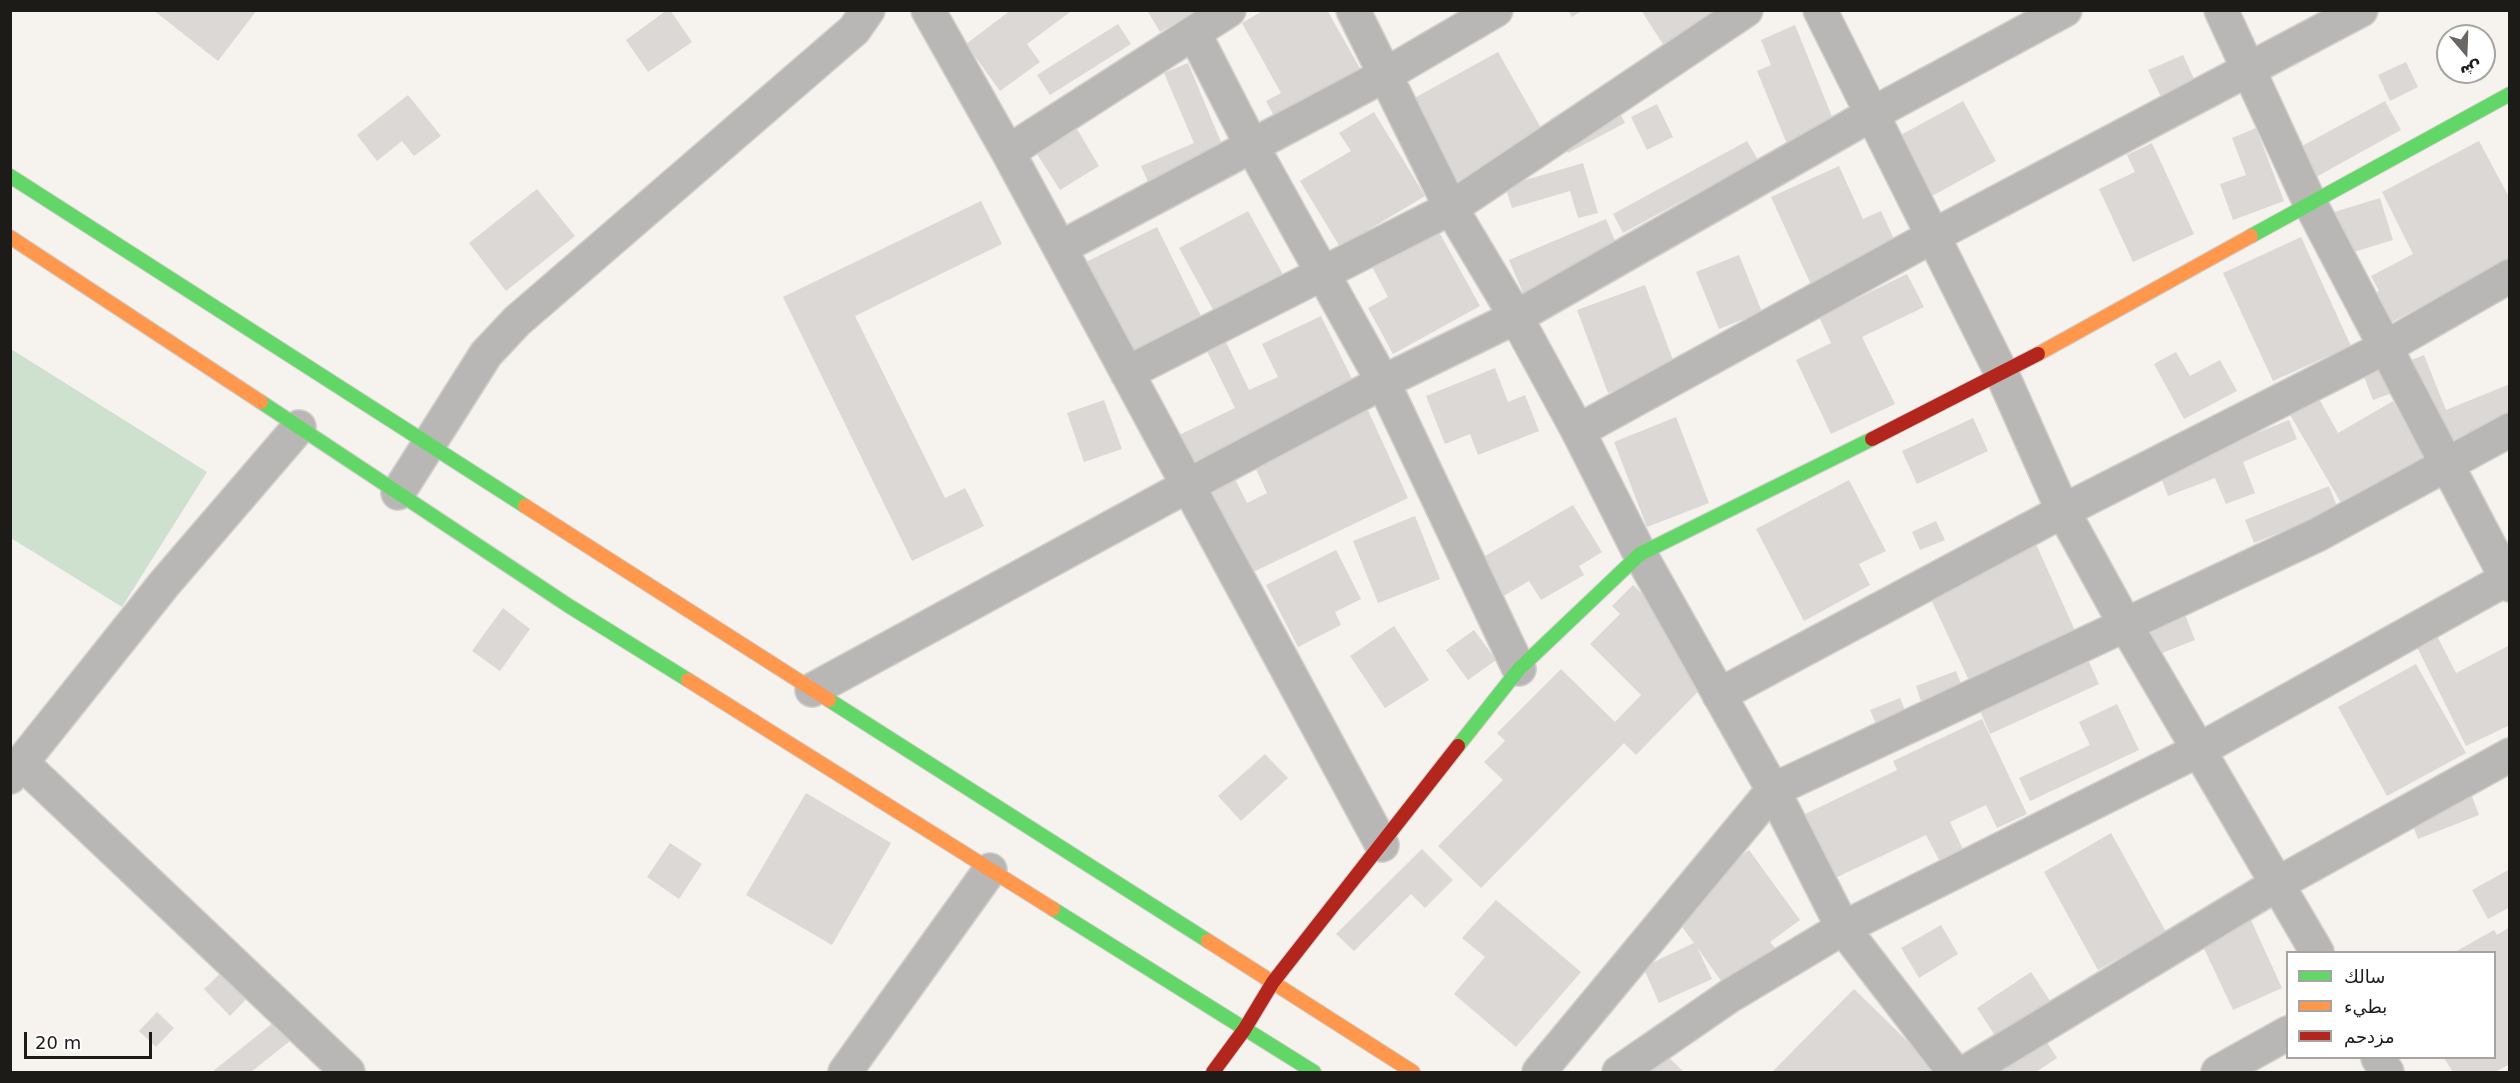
<!DOCTYPE html>
<meta charset="utf-8">
<style>
body{margin:0}
#map{position:relative;width:2520px;height:1083px;overflow:hidden;background:#f6f2ee;font-family:"DejaVu Sans",Cairo,sans-serif}
canvas{display:block}
.frame{position:absolute;inset:0;border:12px solid #1d1b18;pointer-events:none}
.legend{position:absolute;left:2286px;top:951px;width:210px;height:108px;box-sizing:border-box;background:#fff;border:2px solid #a5a4a3;margin:0;padding:8px 10px;list-style:none;font-size:18px;color:#1d1b18}
.legend li{display:flex;align-items:center;gap:12px;height:30px}
.legend b{width:30px;border:2px solid #a5a4a3}
.north{position:absolute;left:2436px;top:24px;width:60px;height:60px;box-sizing:border-box;background:#fff;border:2px solid #a5a4a3;border-radius:50%;rotate:161deg;font-size:16px;font-weight:700;line-height:24px;text-align:center;color:#1d1b18}
.north::after{content:'';display:block;margin:auto;width:21px;height:27px;background:#696663;clip-path:polygon(50% 0,100% 100%,50% 72%,0 100%)}
.scale{position:absolute;left:24px;top:1032px;width:128px;height:27px;box-sizing:border-box;border:3px solid #1d1b18;border-top:0;padding-left:8px;font-size:18px;line-height:21px;white-space:nowrap;color:#1d1b18;-webkit-text-stroke:4px #fff;paint-order:stroke}
</style>
<div id="map">
<canvas width="2520" height="1083"></canvas>
<div class="frame"></div>
<ul class="legend">
<li><b style="height:8px;background:#63d668"></b>سالك</li>
<li><b style="height:8px;background:#ff974d"></b>بطيء</li>
<li><b style="height:8px;background:#b3261e"></b>مزدحم</li>
</ul>
<div class="north">ش</div>
<div class="scale">20 m</div>
</div>
<script>
const g = document.querySelector('canvas').getContext('2d');
g.lineJoin = 'round';
function fill(path, color) { g.fillStyle = color; g.fill(path, 'evenodd'); }
const poly = rows => new Path2D(rows.map(r => 'M' + r).join(''));
function strokePath(path, color, width, dash) { g.strokeStyle = color; g.lineWidth = width; g.lineCap = dash ? 'butt' : 'round'; g.setLineDash(dash || []); g.stroke(path); }
const green = poly([
 [11,349,207,472,122,607,11,538]
]);
const building = poly([
 [153,10,257,10,218,61],
 [667,10,670,10,692,42,648,72,626,40],
 [1011,10,1073,10,1027,44,1040,62,1000,91,966,44],
 [1147,10,1198,10,1160,32],
 [1264,10,1327,10,1366,79,1281,129,1266,101,1281,93,1242,23],
 [1568,10,1583,10,1572,17],
 [1641,10,1724,10,1666,49],
 [1118,24,1131,44,1050,95,1037,75],
 [1795,25,1835,124,1787,144,1757,71,1771,65,1761,40],
 [1498,52,1545,135,1445,191,1398,107],
 [2183,55,2196,83,2162,99,2148,70],
 [2406,62,2418,87,2390,101,2378,75],
 [1188,63,1226,154,1150,186,1141,166,1194,143,1164,73],
 [1608,90,1625,123,1568,153,1550,119],
 [408,95,441,136,414,156,402,141,377,161,357,135],
 [1963,101,1996,161,1932,196,1899,136],
 [2385,101,2401,130,2307,182,2291,152],
 [1657,104,1673,137,1647,150,1631,117],
 [1374,112,1425,196,1340,247,1300,181,1351,151,1339,133],
 [2256,128,2284,201,2233,220,2220,184,2246,175,2232,138],
 [1077,129,1099,166,1060,190,1037,154],
 [1747,141,1758,160,1623,233,1613,214],
 [2479,141,2510,199,2510,259,2366,336,2350,305,2379,291,2371,276,2413,254,2382,192],
 [2152,143,2194,234,2133,262,2099,189,2135,172,2127,155],
 [1583,163,1598,213,1578,218,1570,191,1512,208,1505,186],
 [1839,166,1863,219,1881,211,1899,250,1813,289,1771,197],
 [537,189,575,236,506,291,469,243],
 [2380,198,2393,240,2334,258,2321,216],
 [981,201,1002,244,855,316,945,498,965,488,984,526,912,561,783,297],
 [1248,211,1285,278,1216,315,1179,248],
 [1606,219,1620,253,1523,293,1509,260],
 [1434,223,1480,306,1393,354,1368,308,1388,297,1368,259],
 [1157,227,1202,318,1116,360,1084,263],
 [2301,237,2351,346,2273,381,2223,273],
 [1739,255,1762,312,1719,329,1696,272],
 [1907,274,1924,307,1862,337,1895,404,1831,434,1796,360,1831,343,1819,317],
 [1645,285,1676,368,1608,393,1577,310],
 [1321,316,1356,387,1327,398,1188,465,1175,437,1235,408,1207,351,1226,342,1249,390,1278,377,1262,344],
 [2176,352,2190,376,2220,360,2237,391,2184,419,2154,364],
 [2424,355,2446,410,2510,384,2510,420,2436,450,2404,363],
 [2382,367,2392,393,2373,400,2363,374],
 [1495,368,1508,402,1525,395,1539,431,1478,455,1470,434,1445,444,1426,396],
 [2318,397,2338,433,2393,401,2426,458,2344,508,2289,413],
 [1104,400,1122,449,1084,462,1067,413],
 [1367,408,1408,498,1249,574,1208,490,1234,477,1247,503,1267,493,1253,463],
 [1676,417,1709,503,1647,527,1614,442],
 [1973,418,1988,451,1917,484,1902,451],
 [2289,420,2297,439,2243,462,2255,493,2226,504,2215,478,2168,496,2159,472],
 [1849,480,1886,551,1859,564,1870,585,1804,621,1756,529],
 [2329,486,2338,509,2254,543,2245,520],
 [1573,505,1602,552,1579,566,1584,575,1541,600,1529,581,1502,597,1480,559],
 [1415,516,1440,579,1378,603,1353,541],
 [1936,521,1945,540,1920,550,1912,532],
 [2036,544,2099,684,1990,734,1979,708,1981,706,1928,593],
 [1336,550,1361,599,1335,612,1341,625,1298,647,1266,585],
 [1633,585,1720,669,1636,755,1624,743,1481,888,1438,846,1503,780,1484,762,1505,741,1497,733,1561,669,1615,722,1641,695,1590,644,1620,614,1612,606],
 [503,608,530,629,500,671,472,651],
 [2184,612,2195,640,2157,655,2146,626],
 [1394,626,1429,680,1385,708,1350,656],
 [1474,630,1496,660,1468,680,1446,650],
 [2435,632,2456,673,2510,645,2510,725,2466,746,2415,643],
 [2416,664,2466,753,2387,796,2338,707],
 [1956,671,1963,689,1922,704,1916,686],
 [1900,698,1907,715,1877,726,1870,710],
 [2117,704,2139,750,2030,801,2019,778,2090,745,2079,722],
 [1982,719,2027,814,1997,828,1986,805,1950,822,1963,849,1939,860,1926,835,1831,880,1801,816,1897,770,1893,761],
 [1265,754,1288,778,1241,821,1218,796],
 [806,793,891,843,832,945,746,895],
 [2471,794,2479,815,2418,839,2410,818],
 [2111,833,2166,932,2098,970,2044,872],
 [670,843,702,864,679,899,647,877],
 [1422,849,1453,880,1425,908,1411,894,1354,951,1336,934],
 [1749,850,1800,920,1770,942,1776,949,1724,985,1697,947,1712,979,1659,1003,1643,967,1694,943,1668,908],
 [2510,869,2510,907,2488,919,2472,890],
 [1496,900,1581,972,1516,1047,1454,994,1485,957,1462,938],
 [2250,918,2282,988,2233,1010,2201,942],
 [1941,925,1958,954,1919,978,1901,948],
 [2510,927,2510,1064,2495,1072,2453,1072,2444,1058,2494,1058,2494,952,2455,952,2494,930,2497,935],
 [225,969,250,995,230,1016,204,989],
 [2031,972,2064,1022,2043,1036,2057,1058,2036,1072,1972,1072,1960,1056,1994,1034,1977,1008],
 [1854,989,1939,1072,1772,1072],
 [157,1012,174,1028,156,1047,139,1031],
 [279,1018,295,1037,251,1072,212,1072],
 [1665,1054,1684,1072,1646,1072]
]);
const street = poly([
 [928,10,1008,152,1382,845],
 [1353,10,1451,208,1516,317,1578,431,1640,554,1773,790,1843,928,1954,1072],
 [1820,10,2002,374,2063,511,2125,624,2317,952],
 [2221,10,2310,203,2510,585],
 [1194,33,1252,146,1383,382,1519,669],
 [1008,152,1229,10],
 [1060,248,1385,75,1496,10],
 [1127,373,1451,208,1746,10],
 [1578,431,1933,236,2361,10],
 [398,493,486,354,517,321,854,30,868,10],
 [812,690,1189,485,1383,382,1516,317,1872,114,2065,10],
 [1719,695,2063,511,2386,347,2510,276],
 [22,763,348,1072],
 [10,777,165,583,299,427],
 [2378,1058,2387,1072],
 [845,1072,990,870],
 [1539,1072,1773,790,2317,535,2510,430],
 [1619,1072,1731,995,1843,928,2199,750,2510,577],
 [1966,1072,2277,884,2510,755],
 [2218,1072,2288,1033]
]);
const fast = poly([
 [10,176,525,506],
 [2251,236,2510,94],
 [261,402,569,606,688,680],
 [829,700,1208,941],
 [1458,746,1519,669,1640,554,1872,439],
 [1053,909,1314,1072]
]);
const slow = poly([
 [10,237,261,402],
 [2038,354,2251,236],
 [525,506,829,700],
 [688,680,1053,909],
 [1208,941,1413,1072]
]);
const jam = poly([
 [1872,439,2038,354],
 [1213,1072,1244,1030,1273,982,1458,746]
]);
fill(green, '#cee1cf');
fill(building, '#dbd8d5');
strokePath(street, '#d2d0cd', 36);
strokePath(fast, '#d2d0cd', 16);
strokePath(slow, '#d2d0cd', 16);
strokePath(jam, '#d2d0cd', 16);
strokePath(street, '#b8b7b5', 33);
strokePath(fast, '#63d668', 14);
strokePath(slow, '#ff974d', 14);
strokePath(jam, '#b3261e', 14);
</script>
